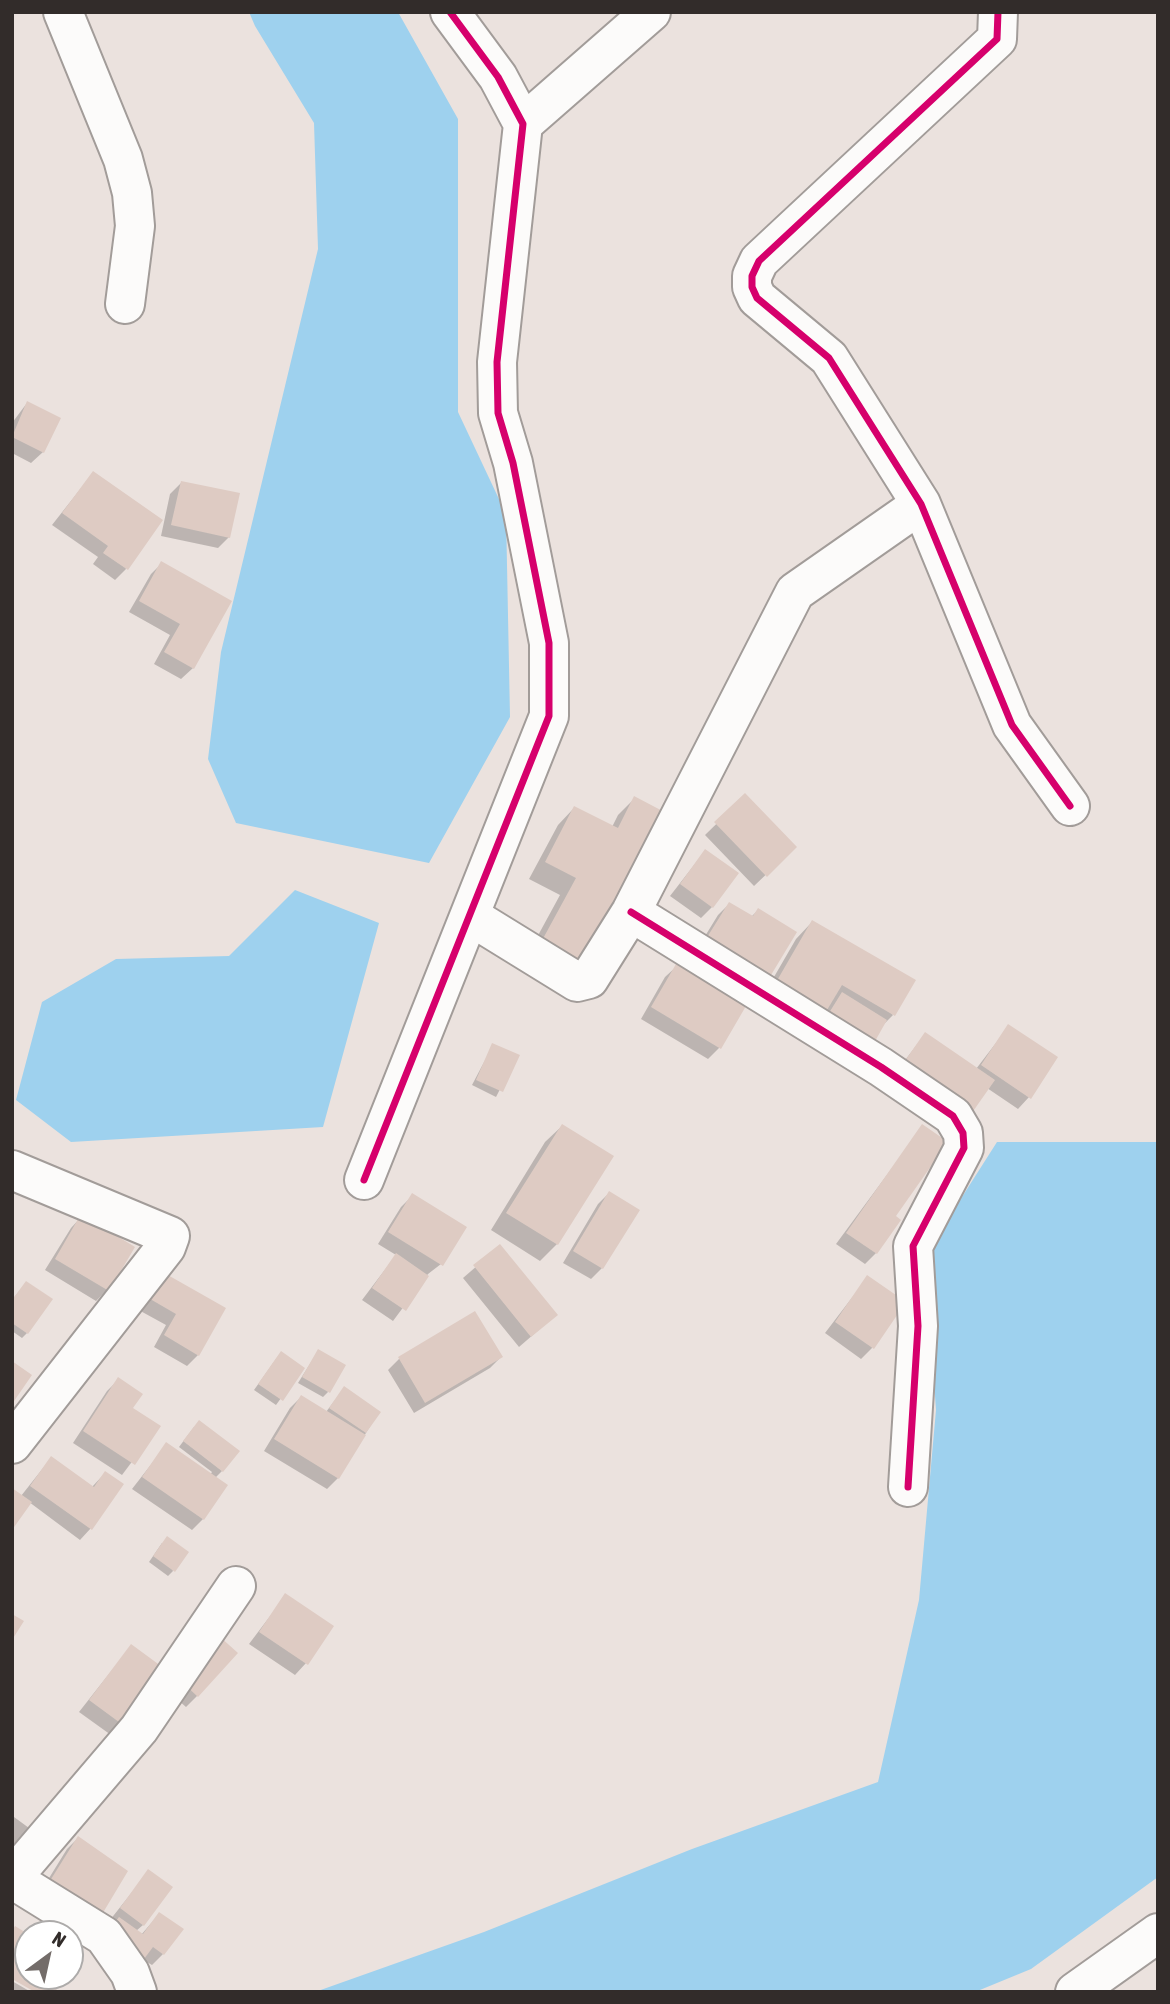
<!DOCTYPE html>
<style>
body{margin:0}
#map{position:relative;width:1170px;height:2004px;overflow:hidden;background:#ebe2de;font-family:"Asap Condensed",sans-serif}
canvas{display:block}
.frame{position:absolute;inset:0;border:14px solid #322c2a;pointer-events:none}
.north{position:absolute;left:14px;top:1920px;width:70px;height:70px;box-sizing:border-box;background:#fff;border:2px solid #adabaa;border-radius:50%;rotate:33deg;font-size:19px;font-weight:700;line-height:28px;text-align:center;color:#322c2a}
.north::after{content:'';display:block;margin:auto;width:24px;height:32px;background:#736c69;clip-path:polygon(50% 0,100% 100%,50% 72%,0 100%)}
</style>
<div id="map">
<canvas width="1170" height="2004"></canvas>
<div class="frame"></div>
<div class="north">N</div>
</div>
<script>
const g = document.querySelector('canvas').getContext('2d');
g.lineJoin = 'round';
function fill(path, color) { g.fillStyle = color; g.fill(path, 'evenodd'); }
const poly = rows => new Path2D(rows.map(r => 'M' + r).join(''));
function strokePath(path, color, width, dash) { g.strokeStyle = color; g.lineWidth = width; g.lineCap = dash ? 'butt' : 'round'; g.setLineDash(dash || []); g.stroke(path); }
const water = poly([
 [249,12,398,12,458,119,458,412,506,514,510,717,429,863,236,823,208,759,221,652,318,249,314,123,255,26],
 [295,890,379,923,323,1127,71,1142,16,1100,42,1002,116,959,229,956],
 [997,1142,1158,1142,1158,1877,1031,1969,975,1992,315,1992,484,1932,692,1849,878,1782,919,1600,936,1410,925,1255]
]);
const shadow = poly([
 [27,403,43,452,31,463,12,453,12,423],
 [93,473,126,569,115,580,93,564,98,557,52,525],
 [181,483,229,537,218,548,161,536,170,494],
 [162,563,230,602,193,668,181,679,154,664,170,635,129,612,151,574],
 [745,796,795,847,754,886,705,835],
 [635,798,629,870,523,963,560,895,529,879,558,825,574,808,612,827,618,815],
 [705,851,712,907,701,918,670,896],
 [729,904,751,917,758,910,795,932,691,959,718,915],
 [812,922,893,1015,882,1026,756,1008,796,939],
 [677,966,744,1007,719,1048,708,1059,641,1019,665,977],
 [1009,1026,1029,1097,1018,1109,987,1088,890,1080,925,1034,976,1069],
 [493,1045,517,1056,496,1097,472,1085],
 [562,1126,612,1157,557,1244,540,1261,491,1230,545,1142],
 [923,1126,894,1216,876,1253,865,1264,836,1244],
 [609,1193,602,1268,591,1279,563,1263,598,1204],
 [412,1196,441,1264,428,1274,393,1321,362,1300,396,1255,378,1244,401,1207],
 [82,1216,107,1290,96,1301,45,1270,71,1228],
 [500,1246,556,1315,519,1347,463,1278],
 [160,1272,198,1355,187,1366,154,1347,166,1325,135,1308],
 [867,1278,872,1348,861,1359,825,1333],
 [26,1283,27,1333,22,1338,12,1331,12,1300],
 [318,1351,328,1392,323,1397,298,1383],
 [501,1357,490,1368,414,1413,388,1370,399,1359],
 [276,1359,303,1368,276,1405,254,1390],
 [119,1379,131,1409,158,1427,122,1475,73,1443,107,1391],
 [344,1388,379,1412,338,1478,327,1489,264,1451,290,1408,301,1397,326,1412],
 [194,1427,222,1471,215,1478,203,1519,192,1530,132,1489,167,1444,210,1475,212,1472,179,1447],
 [51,1458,92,1487,105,1473,91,1528,80,1540,21,1496],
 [162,1543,173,1571,168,1576,149,1562],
 [286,1595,306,1663,295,1675,249,1644],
 [131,1646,162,1669,111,1735,79,1712],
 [208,1650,197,1696,186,1707,170,1693],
 [14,1817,55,1847,12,1904,12,1818],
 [78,1838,126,1871,38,1896,67,1849],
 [148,1872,143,1925,136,1931,141,1935,159,1914,163,1954,152,1965,142,1959,126,1977,91,1953,108,1930,110,1920],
 [12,1981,31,1992,12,1992]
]);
const building = poly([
 [27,401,61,418,44,453,12,437],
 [93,471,163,520,128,570,103,553,108,546,62,513],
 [181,481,240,493,230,538,171,525],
 [161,561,232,601,194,669,164,652,180,624,139,601],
 [745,793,797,847,767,877,714,822],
 [634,796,672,816,641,851,579,968,539,946,576,878,545,862,574,806,618,828],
 [705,849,739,873,713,908,680,884],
 [729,902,753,916,758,908,797,932,765,985,701,947],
 [812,920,916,980,895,1016,842,985,821,1020,771,991],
 [676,964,746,1006,721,1049,651,1007],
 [842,992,887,1020,870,1050,824,1021],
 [1008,1024,1058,1057,1031,1099,981,1065],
 [925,1032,995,1080,969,1117,900,1068],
 [492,1043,520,1055,503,1092,476,1080],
 [562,1124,614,1156,558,1245,506,1213],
 [922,1124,948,1142,896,1216,901,1220,877,1254,846,1233],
 [609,1191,640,1210,603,1269,573,1251],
 [412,1193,467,1227,443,1266,388,1232],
 [81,1214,135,1247,109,1291,55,1259],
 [500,1244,558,1315,531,1337,473,1265],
 [396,1253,429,1276,406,1311,372,1288],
 [159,1270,226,1308,199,1356,164,1335,176,1314,145,1296],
 [867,1275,906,1302,874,1349,835,1322],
 [26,1281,53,1299,28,1334,12,1323,12,1300],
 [475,1311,503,1357,425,1403,398,1357],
 [318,1349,346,1365,330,1393,302,1377],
 [281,1351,305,1368,283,1401,258,1384],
 [12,1361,32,1375,12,1404],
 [118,1377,143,1394,133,1408,161,1426,135,1465,83,1431],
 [344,1386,381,1412,366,1433,329,1408],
 [301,1395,366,1435,339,1479,274,1439],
 [199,1420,240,1451,223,1472,183,1441],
 [166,1442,228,1485,204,1520,142,1477],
 [51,1456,94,1487,105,1471,124,1484,92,1530,30,1486],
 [12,1488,32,1502,12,1530],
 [167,1536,189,1552,175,1572,153,1556],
 [285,1593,334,1626,308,1665,259,1632],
 [12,1614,24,1621,12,1640],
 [219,1636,238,1653,198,1697,180,1680],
 [131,1644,165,1669,123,1725,89,1700],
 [78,1836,128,1871,101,1916,48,1884],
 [148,1869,173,1887,144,1926,120,1908],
 [159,1912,184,1929,164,1955,153,1947,138,1967,101,1941,119,1917,143,1934],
 [15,1926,28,1934,28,1976,64,1976,55,1992,35,1992,12,1979,12,1931]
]);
const minor = poly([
 [63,12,123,159,132,193,135,226,125,304],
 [998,12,997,39,759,261,752,276,752,287,757,298,829,358,921,504,1012,725,1070,806],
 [523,124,651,12],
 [631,912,881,1067,953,1116,963,1133,964,1148,913,1246,918,1326,908,1487],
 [470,916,577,982,589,979,631,912,795,592,921,504],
 [12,1170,170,1236,166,1247,12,1444],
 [364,1180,549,716,549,643,513,463,498,413,497,362,523,124,498,77,450,12],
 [12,1878,139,1729,236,1586],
 [12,1879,104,1936,130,1973,137,1992],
 [1075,1992,1158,1933]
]);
const cycleway = poly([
 [998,12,997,39,759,261,752,276,752,287,757,298,829,358,921,504,1012,725,1070,806],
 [631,912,881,1067,953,1116,963,1133,964,1148,913,1246,918,1326,908,1487],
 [364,1180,549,716,549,643,513,463,498,413,497,362,523,124,498,77,450,12]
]);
fill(water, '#9ed1ee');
fill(shadow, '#0003');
fill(building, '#decbc3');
strokePath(minor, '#a29c99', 42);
strokePath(minor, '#fcfbfa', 38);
strokePath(cycleway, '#d6006c', 7);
</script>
